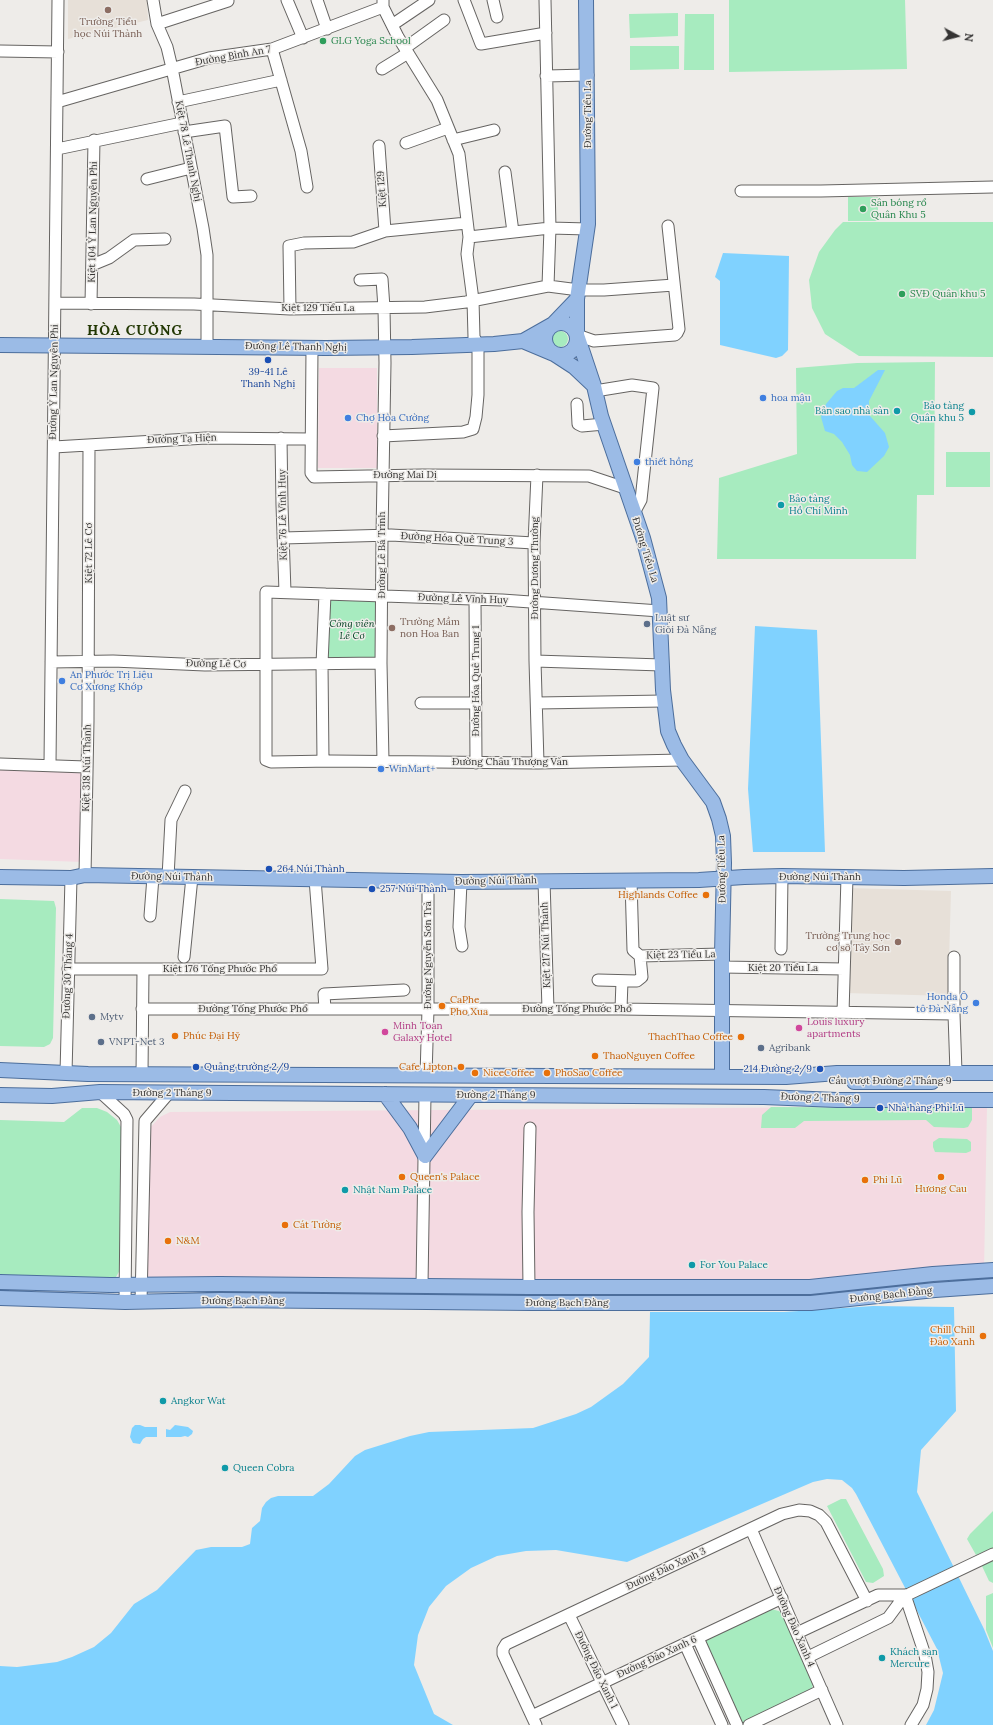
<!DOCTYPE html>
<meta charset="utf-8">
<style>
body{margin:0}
#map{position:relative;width:993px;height:1725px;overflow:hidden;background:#eeece9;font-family:Lora,serif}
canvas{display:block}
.north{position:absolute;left:937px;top:16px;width:40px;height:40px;-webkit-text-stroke:3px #eeece9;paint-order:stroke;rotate:97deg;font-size:11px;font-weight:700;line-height:16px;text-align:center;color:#353433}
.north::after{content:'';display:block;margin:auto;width:14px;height:18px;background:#353433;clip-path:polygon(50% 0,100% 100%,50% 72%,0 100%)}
</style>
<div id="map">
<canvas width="993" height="1725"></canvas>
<div class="north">N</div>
</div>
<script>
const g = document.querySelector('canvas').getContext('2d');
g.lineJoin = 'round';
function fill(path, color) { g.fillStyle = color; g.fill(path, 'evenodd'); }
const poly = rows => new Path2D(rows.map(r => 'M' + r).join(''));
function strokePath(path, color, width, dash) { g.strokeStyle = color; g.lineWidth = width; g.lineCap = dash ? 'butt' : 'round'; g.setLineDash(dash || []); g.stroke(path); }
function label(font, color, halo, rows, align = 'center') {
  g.font = font + ' Lora,serif'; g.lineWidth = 3; g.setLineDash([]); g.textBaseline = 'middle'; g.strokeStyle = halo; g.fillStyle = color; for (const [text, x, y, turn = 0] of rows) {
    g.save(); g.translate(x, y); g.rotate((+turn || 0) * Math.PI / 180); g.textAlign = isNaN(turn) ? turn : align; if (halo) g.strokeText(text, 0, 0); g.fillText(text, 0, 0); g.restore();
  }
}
const commercial = poly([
 [319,368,377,368,377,468,318,468],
 [0,770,85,770,83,862,0,859],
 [987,1106,984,1271,815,1288,151,1287,143,1275,148,1130,160,1117,170,1112]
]);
const built = poly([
 [68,0,147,0,148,20,68,39],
 [848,888,951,891,948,996,845,993]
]);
const green = poly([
 [729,0,905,0,907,69,729,72],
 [678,13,678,36,630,38,629,14],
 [685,14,714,14,714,70,684,70],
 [630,46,679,46,679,69,630,70],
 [848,197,878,197,878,221,848,221],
 [843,222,993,222,993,357,859,356,825,334,812,308,809,280,819,252,835,230],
 '552 339a8 8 0 1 1 16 0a8 8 0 1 1-16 0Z',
 [935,362,934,495,917,495,916,559,717,559,719,478,797,454,796,368,857,363],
 [946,452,990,452,990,487,946,487],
 [327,596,379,598,379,661,325,661],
 [0,899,54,901,56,908,53,1038,50,1044,44,1047,0,1046],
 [771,1107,972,1108,972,1120,968,1127,964,1128,934,1127,926,1120,807,1121,804,1121,795,1128,761,1128,762,1115],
 [82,1108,97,1108,107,1112,117,1120,121,1127,120,1270,116,1277,107,1280,0,1276,0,1120,64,1122],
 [939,1138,967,1139,971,1142,971,1151,966,1153,935,1152,933,1147,933,1142],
 [841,1499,846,1499,883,1569,884,1576,873,1583,866,1582,827,1506],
 [993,1511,993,1548,976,1555,967,1539,970,1534],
 [993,1559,993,1583,989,1581,982,1566,985,1562],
 [993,1593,993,1648,986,1630,986,1596],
 [771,1609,779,1611,783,1615,813,1685,811,1691,743,1724,738,1721,705,1642,709,1638]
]);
const water = poly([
 [723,253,789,256,788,350,782,356,776,358,720,345,720,281,715,277],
 [878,370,885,370,869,401,869,409,870,416,885,433,889,447,884,456,867,472,857,471,852,465,850,455,842,442,834,434,825,431,821,417,826,404,837,391,843,388,854,388],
 [755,626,817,630,825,852,753,852,748,789],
 [873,1306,954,1307,956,1411,921,1450,917,1492,984,1629,993,1651,993,1725,926,1725,934,1710,943,1673,937,1649,856,1494,852,1488,842,1480,827,1479,813,1482,627,1562,556,1550,526,1551,497,1556,471,1568,446,1586,429,1607,418,1635,414,1665,434,1714,453,1725,0,1725,0,1666,17,1667,57,1662,72,1657,94,1647,111,1633,134,1604,157,1590,196,1550,211,1547,242,1547,250,1544,252,1528,260,1521,262,1508,266,1502,271,1498,278,1496,313,1496,329,1484,355,1456,365,1450,410,1436,429,1432,533,1428,576,1414,591,1407,623,1384,649,1357,650,1312,784,1312],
 [135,1425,140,1425,145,1427,157,1427,157,1437,146,1437,143,1439,140,1444,133,1443,130,1437,132,1428],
 [175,1425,188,1427,193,1431,192,1434,188,1437,185,1436,181,1437,166,1437,166,1429,170,1430]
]);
const minor = poly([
 [153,0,157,24,167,47,172,68,203,228,207,255,207,346],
 [287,0,303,38],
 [317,0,327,29],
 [383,0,383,7,398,37,437,100,459,154,469,237,467,254,473,300,474,337,478,345,478,395,476,417,473,429,463,432,383,436],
 [464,0,481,44,546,33],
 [493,0,497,17],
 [545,0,550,228,548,286],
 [157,24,228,1],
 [392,25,429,0],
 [405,48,444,20],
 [272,49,301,151,307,187],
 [0,51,58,52],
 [382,69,408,53],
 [546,76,588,75],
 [57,102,209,58,272,49,383,7],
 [178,102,281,80],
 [184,132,225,126,233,197,251,196],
 [453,140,494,130],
 [406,143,448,128],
 [379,146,385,231],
 [57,149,182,123],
 [505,172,513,232],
 [147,179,191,168],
 [741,191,821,191,993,187],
 [469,237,550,228,588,229],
 [92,265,109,258,134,240,165,239],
 [360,280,382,279,384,308,385,363,382,535,381,663,383,761],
 [55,303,194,304,290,309,425,307,466,302,548,286,579,290,604,290,674,285],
 [91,304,94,140],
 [290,309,289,246,304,243,353,242,385,231,467,223],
 [577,335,594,341,675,335,677,333,679,329,668,226],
 [312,348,311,473,314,477,422,475,589,476,625,488],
 [595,391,632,385,653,388,641,500,634,513],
 [577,404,578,424,582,426,604,424],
 [281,438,282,505,285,592],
 [54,447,206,438,311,439],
 [537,475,534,543,535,661,538,763],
 [283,538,391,535,534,543],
 [475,599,476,763],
 [660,611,502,600,266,592,266,760,271,762,331,761,538,763,682,760],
 [535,661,662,665],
 [51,662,113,661,205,665,381,663],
 [421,703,476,703],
 [537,703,664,701],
 [323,761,322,664,325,594],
 [0,764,86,767],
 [50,765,58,0],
 [85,875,88,721,89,445],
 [168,877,171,820,185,791],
 [544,881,548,1009],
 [461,882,459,927,462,946],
 [150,916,153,877],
 [781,949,782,876],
 [640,956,722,954],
 [184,957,192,877],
 [722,967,844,969],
 [68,969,322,969,315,879],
 [598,980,637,981,642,977,640,956,633,950,631,881],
 [142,1009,621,1009,954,1014,956,1072],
 [325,1009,324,994,404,990],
 [621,1009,622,981],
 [843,1013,847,877],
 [954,1014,954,957],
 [66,1073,71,878],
 [142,1075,143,969],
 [426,1076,428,1009,428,882],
 [100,1092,124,1114,127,1120,125,1302],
 [422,1285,425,1095],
 [529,1287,528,1212,530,1128],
 [141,1302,145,1121,169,1093],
 [751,1529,837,1725],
 [905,1595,925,1655,928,1672,927,1689,923,1705,911,1725],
 [569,1615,623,1725],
 [797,1633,878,1595,905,1595,909,1594,993,1554],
 [698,1638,737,1725],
 [685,1644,722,1725],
 [808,1657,888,1618,905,1595],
 [532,1716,782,1598],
 [536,1725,503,1654,503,1649,506,1644,782,1514,799,1510,810,1511,819,1515,826,1522,867,1601],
 [749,1725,822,1690]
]);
const major = poly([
 [586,0,588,224,577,299,577,335,594,386,601,416,643,538,659,598,663,690,668,731,674,745,682,760,713,802,719,819,723,836,724,863,722,954,722,1076],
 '545 339a16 16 0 1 1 32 0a16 16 0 1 1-32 0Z',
 [523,341,554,354,574,367,592,384],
 [0,345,326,348,412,347,494,344,523,341,553,324,577,299],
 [0,877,71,878,85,875,461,882,699,880,744,877,782,876,904,878,993,876],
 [0,1070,88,1074,786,1077,837,1073,993,1073],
 [854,1082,932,1082],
 [385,1094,410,1128,425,1156,471,1095],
 [0,1095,52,1096,100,1092,764,1097,837,1100,993,1100],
 [0,1282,110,1285,220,1284,529,1287,810,1287,933,1274,993,1270],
 [0,1298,125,1302,220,1300,530,1303,811,1303,935,1290,993,1286]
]);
const markers = [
 [108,10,4,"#8d6e63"],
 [323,41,4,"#2e9e5b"],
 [863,209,4,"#2e9e5b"],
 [902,294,4,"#2e9e5b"],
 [268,360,4,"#1a4fb4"],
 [763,398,4,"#3f7fe0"],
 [897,411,4,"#0f9aa8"],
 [972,412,4,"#0f9aa8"],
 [348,418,4,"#3f7fe0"],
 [637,462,4,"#3f7fe0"],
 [781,505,4,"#0f9aa8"],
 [647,624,4,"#5c6f8a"],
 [392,628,4,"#8d6e63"],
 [62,681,4,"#3f7fe0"],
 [381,769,4,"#3f7fe0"],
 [269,869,4,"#1a4fb4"],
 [372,889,4,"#1a4fb4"],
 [706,895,4,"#e8710a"],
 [898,942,4,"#8d6e63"],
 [976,1003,4,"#3f7fe0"],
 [442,1006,4,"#e8710a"],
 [92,1017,4,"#5c6f8a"],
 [799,1028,4,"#d1479c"],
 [385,1032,4,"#d1479c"],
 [175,1036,4,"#e8710a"],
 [741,1037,4,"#e8710a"],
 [101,1042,4,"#5c6f8a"],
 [761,1048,4,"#5c6f8a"],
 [595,1056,4,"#e8710a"],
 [196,1067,4,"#1a4fb4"],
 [461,1067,4,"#e8710a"],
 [820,1069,4,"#1a4fb4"],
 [475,1073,4,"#e8710a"],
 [547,1073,4,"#e8710a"],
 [880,1108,4,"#1a4fb4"],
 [402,1177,4,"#e8710a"],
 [941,1177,4,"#e8710a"],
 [865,1180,4,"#e8710a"],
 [345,1190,4,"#0f9aa8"],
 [285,1225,4,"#e8710a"],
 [168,1241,4,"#e8710a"],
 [692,1265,4,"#0f9aa8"],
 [983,1336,4,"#e8710a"],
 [163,1401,4,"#0f9aa8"],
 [225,1468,4,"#0f9aa8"],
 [882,1658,4,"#0f9aa8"]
];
const educationNames = [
 ["Trường Tiểu",108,22],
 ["học Núi Thành",108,34],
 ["Trường Mầm",400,622,"left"],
 ["non Hoa Ban",400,634,"left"],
 ["Trường Trung học",890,936,"right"],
 ["cơ sở Tây Sơn",890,948,"right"]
];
const leisureNames = [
 ["GLG Yoga School",331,41],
 ["Sân bóng rổ",871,203],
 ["Quân Khu 5",871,215],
 ["SVĐ Quân khu 5",910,294]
];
const streetNames = [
 ["Đường Bình An 7",233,56,-10],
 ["Đường Tiểu La",588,114,-90],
 ["Kiệt 78 Lê Thanh Nghị",188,151,79],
 ["Kiệt 129",382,189,-94],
 ["Kiệt 104 Ỷ Lan Nguyên Phi",93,222,-89],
 ["Kiệt 129 Tiểu La",318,308],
 ["Đường Lê Thanh Nghị",296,347,1],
 ["Đường Ỷ Lan Nguyên Phi",54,382,-89],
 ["Đường Tạ Hiện",182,439,-2],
 ["Đường Mai Dị",405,475],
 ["Kiệt 76 Lê Vĩnh Huy",283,515,-91],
 ["Đường Hóa Quê Trung 3",457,539,3],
 ["Đường Tiểu La",645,550,73],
 ["Kiệt 72 Lê Cơ",89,553,-90],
 ["Đường Lê Bá Trinh",382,555,-90],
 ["Đường Dương Thường",535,568,-90],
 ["Đường Lê Vĩnh Huy",463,599,2],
 ["Đường Lê Cơ",216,664,1],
 ["Đường Hóa Quê Trung 1",476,681,-90],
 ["Đường Châu Thượng Văn",510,762],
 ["Kiệt 318 Núi Thành",87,768,-89],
 ["Đường Tiểu La",722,869,-91],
 ["Đường Núi Thành",172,877,1],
 ["Đường Núi Thành",820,877],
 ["Đường Núi Thành",496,881,-1],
 ["Kiệt 217 Núi Thành",546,945,-92],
 ["Đường Nguyễn Sơn Trà",428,955,-90],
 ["Kiệt 23 Tiểu La",681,955,-1],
 ["Kiệt 20 Tiểu La",783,968],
 ["Kiệt 176 Tống Phước Phổ",220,969],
 ["Đường 30 Tháng 4",68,976,-88],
 ["Đường Tống Phước Phổ",253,1009],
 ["Đường Tống Phước Phổ",577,1009],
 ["Cầu vượt Đường 2 Tháng 9",890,1081],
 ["Đường 2 Tháng 9",172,1093],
 ["Đường 2 Tháng 9",496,1095],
 ["Đường 2 Tháng 9",820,1098,2],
 ["Đường Bạch Đằng",891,1295,-6],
 ["Đường Bạch Đằng",243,1301],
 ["Đường Bạch Đằng",567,1303],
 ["Đường Đảo Xanh 3",666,1569,-25],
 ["Đường Đảo Xanh 4",794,1627,66],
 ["Đường Đảo Xanh 6",657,1657,-25],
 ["Đường Đảo Xanh 1",596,1670,64]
];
const transitNames = [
 ["39-41 Lê",268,372,"center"],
 ["Thanh Nghị",268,384,"center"],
 ["264 Núi Thành",277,869],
 ["257 Núi Thành",380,889],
 ["Quảng trường 2/9",204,1067],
 ["214 Đường 2/9",812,1069,"right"],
 ["Nhà hàng Phì Lũ",888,1108]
];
const shopNames = [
 ["hoa mậu",771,398],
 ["Chợ Hòa Cường",356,418],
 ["thiết hồng",645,462],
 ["An Phước Trị Liệu",70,675],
 ["Cơ Xương Khớp",70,687],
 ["WinMart+",389,769],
 ["Honda Ô",968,997,"right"],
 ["tô Đà Nẵng",968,1009,"right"]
];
const cultureNames = [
 ["Bảo tàng",964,406,"right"],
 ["Quân khu 5",964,418,"right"],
 ["Bản sao nhà sàn",889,411,"right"],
 ["Bảo tàng",789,499],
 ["Hồ Chí Minh",789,511],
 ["Nhật Nam Palace",353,1190],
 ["For You Palace",700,1265],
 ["Angkor Wat",171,1401],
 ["Queen Cobra",233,1468],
 ["Khách sạn",890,1652],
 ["Mercure",890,1664]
];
const serviceNames = [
 ["Luật sư",655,618],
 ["Giỏi Đà Nẵng",655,630],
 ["Mytv",100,1017],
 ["VNPT-Net 3",109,1042],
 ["Agribank",769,1048]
];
const parkNames = [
 ["Công viên",352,624],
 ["Lê Cơ",352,636]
];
const foodNames = [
 ["Highlands Coffee",698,895,"right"],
 ["CaPhe",450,1000],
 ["Pho Xua",450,1012],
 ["Phúc Đại Hỷ",183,1036],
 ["ThachThao Coffee",733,1037,"right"],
 ["ThaoNguyen Coffee",603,1056],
 ["Cafe Lipton",453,1067,"right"],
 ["NiceCoffee",483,1073],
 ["PhoSao Coffee",555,1073],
 ["Queen's Palace",410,1177],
 ["Phi Lũ",873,1180],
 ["Hương Cau",941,1189,"center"],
 ["Cát Tường",293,1225],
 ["N&M",176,1241],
 ["Chill Chill",975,1330,"right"],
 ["Đảo Xanh",975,1342,"right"]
];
const hotelNames = [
 ["Louis luxury",807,1022],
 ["apartments",807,1034],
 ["Minh Toan",393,1026],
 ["Galaxy Hotel",393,1038]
];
const districtNames = [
 ["HÒA CƯỜNG",135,331]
];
fill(commercial, '#f4dae2');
fill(built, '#e7e0d8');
fill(green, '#a7ebbf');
fill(water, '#80d2ff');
strokePath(minor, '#666462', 13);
strokePath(major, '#4c6e9c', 16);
strokePath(minor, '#fff', 11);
strokePath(major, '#9bbbe6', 14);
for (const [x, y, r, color] of markers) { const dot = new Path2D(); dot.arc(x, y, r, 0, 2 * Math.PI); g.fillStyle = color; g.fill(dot); strokePath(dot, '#eeece9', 1.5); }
label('10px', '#785e54', '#eeece9', educationNames);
label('10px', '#27864d', '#eeece9', leisureNames, 'left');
label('10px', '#353433', '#eeece9', streetNames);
label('10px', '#164399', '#eeece9', transitNames, 'left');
label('10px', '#366cbe', '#eeece9', shopNames, 'left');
label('10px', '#0d838f', '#eeece9', cultureNames, 'left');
label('10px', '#4e5e75', '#eeece9', serviceNames, 'left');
label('italic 10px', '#044224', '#eeece9', parkNames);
label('10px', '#c56008', '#eeece9', foodNames, 'left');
label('10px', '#b23c85', '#eeece9', hotelNames, 'left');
g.letterSpacing = '1px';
label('bold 14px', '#223703', '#eeece9', districtNames);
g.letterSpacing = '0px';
</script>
